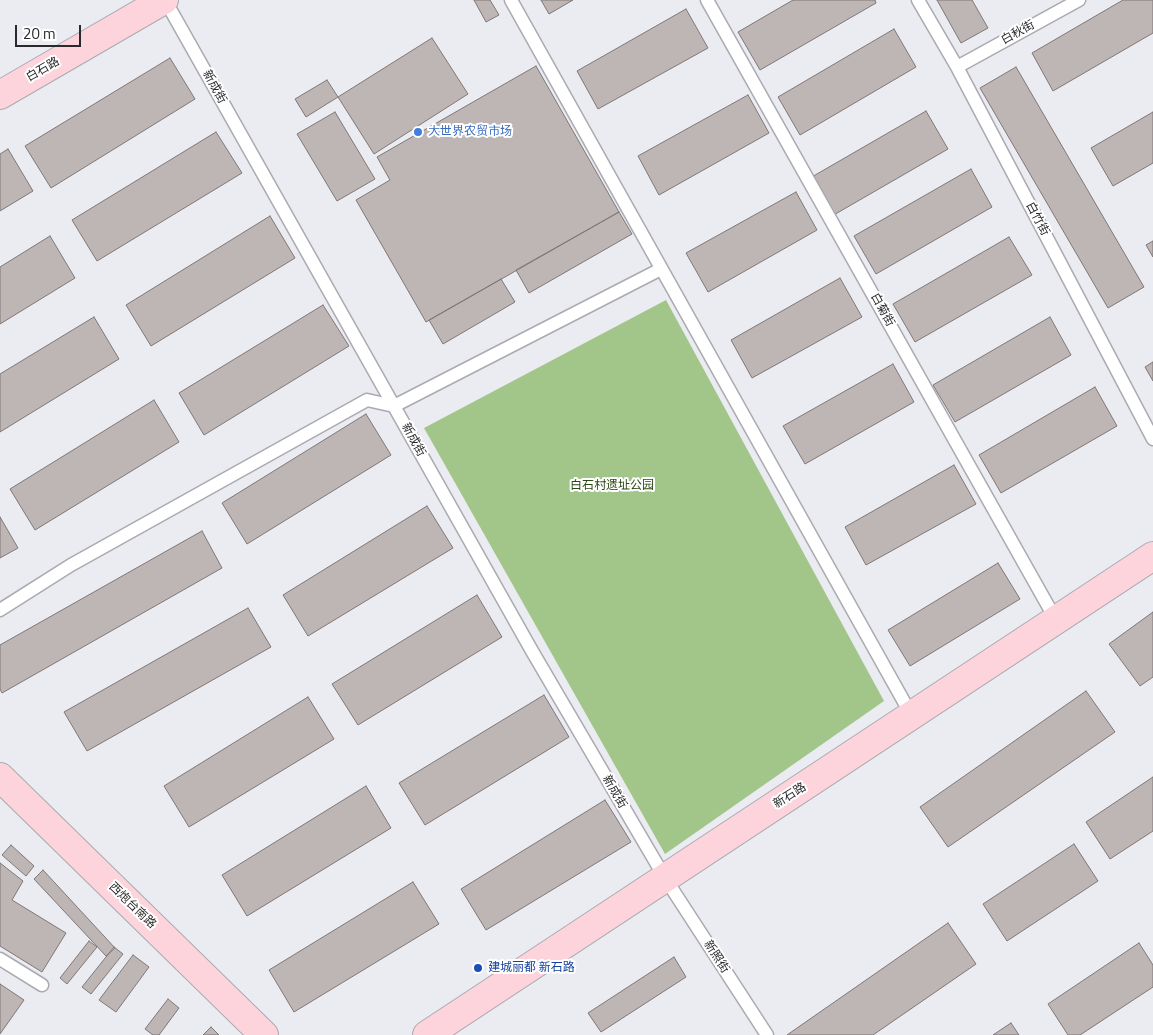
<!DOCTYPE html>
<meta charset="utf-8">
<style>
body{margin:0}
#map{position:relative;width:1153px;height:1035px;overflow:hidden;background:#ebebf2;font-family:"Titillium Web",sans-serif}
canvas{display:block}
.scale{position:absolute;left:15px;top:25px;width:66px;height:22px;box-sizing:border-box;border:2px solid #29292c;border-top:0;padding-left:6px;font-size:15px;line-height:18px;white-space:nowrap;color:#29292c;-webkit-text-stroke:4px #fff;paint-order:stroke}
</style>
<div id="map">
<canvas width="1153" height="1035"></canvas>
<div class="scale">20 m</div>
</div>
<script>
const g = document.querySelector('canvas').getContext('2d');
g.lineJoin = 'round';
function fill(path, color) { g.fillStyle = color; g.fill(path, 'evenodd'); }
const poly = rows => new Path2D(rows.map(r => 'M' + r).join(''));
function strokePath(path, color, width, dash) { g.strokeStyle = color; g.lineWidth = width; g.lineCap = dash ? 'butt' : 'round'; g.setLineDash(dash || []); g.stroke(path); }
function label(font, color, halo, rows, align = 'center') {
  g.font = font + ' "Titillium Web","Noto Sans SC",sans-serif'; g.lineWidth = 4; g.setLineDash([]); g.textBaseline = 'middle'; g.strokeStyle = halo; g.fillStyle = color; for (const [text, x, y, turn = 0] of rows) {
    g.save(); g.translate(x, y); g.rotate((+turn || 0) * Math.PI / 180); g.textAlign = isNaN(turn) ? turn : align; if (halo) g.strokeText(text, 0, 0); g.fillText(text, 0, 0); g.restore();
  }
}
const green = poly([
 [666,300,884,701,665,854,424,428]
]);
const building = poly([
 [474,0,490,0,499,15,486,22,474,0],
 [541,0,573,0,549,14,541,0],
 [793,0,875,0,876,3,760,70,738,32,793,0],
 [937,0,972,0,988,28,961,43,937,0],
 [1123,0,1153,0,1153,33,1053,91,1032,53,1123,0],
 [686,9,708,48,598,109,577,71,686,9],
 [894,29,916,67,800,135,778,97,894,29],
 [432,38,468,94,374,154,338,97,432,38],
 [170,58,195,99,51,188,25,146,170,58],
 [536,66,619,212,426,322,356,200,390,180,377,157,536,66],
 [1016,67,1144,287,1108,308,980,88,1016,67],
 [327,80,338,97,306,117,295,99,327,80],
 [748,95,769,133,659,195,638,156,748,95],
 [926,111,948,149,832,216,810,178,926,111],
 [335,112,375,179,337,201,297,134,335,112],
 [1153,112,1153,163,1113,186,1091,148,1153,112],
 [216,132,242,173,97,261,72,220,216,132],
 [8,149,33,191,0,211,0,154,8,149],
 [971,169,992,207,876,274,854,236,971,169],
 [796,192,817,230,708,292,686,253,796,192],
 [619,212,632,234,529,293,516,270,619,212],
 [270,216,295,258,151,346,126,305,270,216],
 [50,236,75,278,0,324,0,267,50,236],
 [1009,237,1032,275,915,342,893,304,1009,237],
 [1153,241,1153,257,1146,245,1153,241],
 [840,278,862,317,752,378,731,340,840,278],
 [501,279,515,302,443,344,429,320,501,279],
 [323,305,349,346,204,435,179,393,323,305],
 [94,317,119,359,0,432,0,374,94,317],
 [1050,317,1071,355,955,422,933,385,1050,317],
 [1153,362,1153,381,1145,367,1153,362],
 [893,364,914,402,805,464,783,426,893,364],
 [1095,387,1117,426,1001,493,979,455,1095,387],
 [154,400,179,442,35,530,10,489,154,400],
 [366,414,391,455,247,544,222,503,366,414],
 [954,465,976,504,866,565,845,527,954,465],
 [427,506,453,548,308,636,283,595,427,506],
 [0,517,18,548,0,558,0,517],
 [202,531,222,568,2,693,0,689,0,645,202,531],
 [998,563,1020,599,910,666,888,630,998,563],
 [477,595,502,637,358,725,332,684,477,595],
 [248,608,271,647,87,751,64,712,248,608],
 [1153,612,1153,677,1140,686,1109,644,1153,612],
 [1086,691,1115,732,948,847,920,807,1086,691],
 [544,695,569,737,425,825,399,783,544,695],
 [308,697,334,739,189,827,164,786,308,697],
 [1153,777,1153,831,1110,859,1086,822,1153,777],
 [366,786,391,828,247,916,222,875,366,786],
 [605,800,631,842,486,930,461,889,605,800],
 [1074,844,1098,881,1007,941,983,904,1074,844],
 [11,845,34,866,26,876,2,855,11,845],
 [0,863,23,881,12,900,66,933,42,972,0,946,0,863],
 [43,870,115,948,106,956,34,879,43,870],
 [413,882,439,924,294,1012,269,970,413,882],
 [948,923,976,964,873,1035,787,1035,948,923],
 [89,941,97,947,67,984,60,978,89,941],
 [1139,943,1153,965,1153,987,1080,1035,1068,1035,1048,1004,1139,943],
 [114,947,123,954,91,994,82,987,114,947],
 [133,955,149,967,116,1012,99,1000,133,955],
 [674,957,686,977,601,1032,588,1013,674,957],
 [0,984,24,1000,0,1034,0,984],
 [168,999,179,1008,159,1035,153,1035,145,1029,168,999],
 [1011,1023,1019,1035,993,1035,1011,1023],
 [211,1027,219,1035,203,1035,211,1027]
]);
const lane = poly([
 [165,0,532,651,665,878,767,1035],
 [511,0,912,716],
 [707,0,1056,620],
 [918,0,957,67,1153,439],
 [957,67,1079,0],
 [0,610,71,565,367,400,394,406,661,269],
 [0,959,42,985]
]);
const secondary = poly([
 [0,95,164,0],
 [0,777,264,1035],
 [427,1035,1153,556]
]);
const markers = [
 [418,132,5,"#3f7fe0"],
 [478,968,5,"#1a4fb4"]
];
const streetNames = [
 ["白秋街",1018,33,-29],
 ["白石路",43,70,-30],
 ["新成街",214,87,61],
 ["白竹街",1037,219,62],
 ["白菊街",882,310,61],
 ["新成街",413,440,61],
 ["新成街",614,792,60],
 ["新石路",790,796,-33],
 ["西炮台南路",132,906,44],
 ["新照街",716,957,57]
];
const shopNames = [
 ["大世界农贸市场",428,132]
];
const parkNames = [
 ["白石村遗址公园",612,486]
];
const transitNames = [
 ["建城丽都 新石路",488,968]
];
fill(green, '#a2c68a');
fill(building, '#beb6b5');
strokePath(building, '#7f7776', 1);
strokePath(lane, '#aaaab0', 15);
strokePath(secondary, '#aaaab0', 30);
strokePath(lane, '#fff', 12);
strokePath(secondary, '#fed4dc', 28);
for (const [x, y, r, color] of markers) { const dot = new Path2D(); dot.arc(x, y, r, 0, 2 * Math.PI); g.fillStyle = color; g.fill(dot); strokePath(dot, '#fff', 2); }
label('12px', '#29292c', '#fff', streetNames);
label('12px', '#366cbe', '#fff', shopNames, 'left');
label('12px', '#2c4914', '#fff', parkNames);
label('12px', '#164399', '#fff', transitNames, 'left');
</script>
